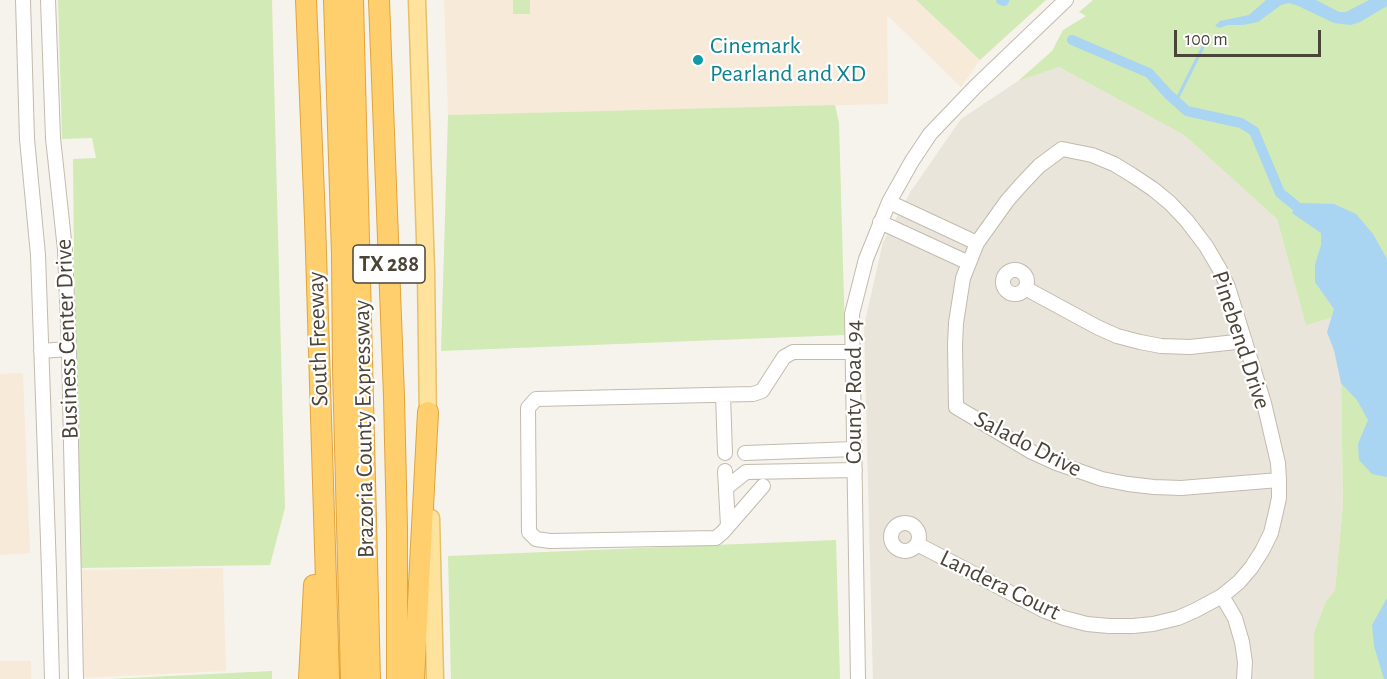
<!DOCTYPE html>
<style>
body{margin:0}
#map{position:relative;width:1387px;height:679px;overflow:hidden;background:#f6f3ec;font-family:"Alegreya Sans",sans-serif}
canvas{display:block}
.scale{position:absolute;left:1174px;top:30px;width:147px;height:27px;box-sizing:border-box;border:3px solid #4b4439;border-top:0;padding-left:8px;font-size:18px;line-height:21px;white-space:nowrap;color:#4b4439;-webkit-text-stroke:4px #fff;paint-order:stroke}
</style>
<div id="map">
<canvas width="1387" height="679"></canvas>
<div class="scale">100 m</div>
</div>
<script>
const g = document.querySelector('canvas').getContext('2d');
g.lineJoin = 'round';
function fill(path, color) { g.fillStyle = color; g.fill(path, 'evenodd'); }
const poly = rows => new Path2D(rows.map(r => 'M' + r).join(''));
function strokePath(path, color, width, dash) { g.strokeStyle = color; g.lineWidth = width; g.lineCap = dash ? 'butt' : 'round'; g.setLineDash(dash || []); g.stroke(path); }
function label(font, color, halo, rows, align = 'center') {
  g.font = font + ' "Alegreya Sans",sans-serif'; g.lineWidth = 4.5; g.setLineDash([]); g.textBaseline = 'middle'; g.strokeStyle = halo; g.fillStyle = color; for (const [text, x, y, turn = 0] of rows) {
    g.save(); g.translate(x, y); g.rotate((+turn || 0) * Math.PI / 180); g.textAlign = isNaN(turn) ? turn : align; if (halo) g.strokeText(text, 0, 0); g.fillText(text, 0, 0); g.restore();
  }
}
const residential = poly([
 [1059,67,1184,135,1277,219,1306,324,1340,315,1343,504,1335,590,1326,601,1314,632,1314,679,873,679,864,326,883,242,911,191,961,119,1018,81]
]);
const commercial = poly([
 [444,0,916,0,980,60,961,87,887,15,888,104,448,115],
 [23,373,30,553,0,555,0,374],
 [223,568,226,671,84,678,81,570],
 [0,661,31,661,31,679,0,679]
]);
const green = poly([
 [58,0,272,0,285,508,270,565,80,568,76,442,73,159,96,158,92,138,62,139],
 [513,0,530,0,530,14,513,14],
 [916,0,1046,0,980,60],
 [1093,0,1387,0,1387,679,1314,679,1314,632,1326,601,1335,590,1343,504,1340,315,1306,325,1277,219,1184,135,1059,67,1018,81,1052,51,1063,30,1086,16,1079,12],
 [835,105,839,123,845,335,441,351,448,115],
 [836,540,840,679,451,679,448,556],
 [272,671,272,679,110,679]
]);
const water = poly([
 [1266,0,1316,0,1339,12,1346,12,1369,0,1387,0,1387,6,1360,22,1351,25,1334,23,1296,5,1289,3,1281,5,1258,22,1243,25,1227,25,1220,28,1215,26,1220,21,1249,15],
 [1298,203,1334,204,1356,214,1373,234,1387,259,1387,477,1372,474,1359,460,1358,444,1368,420,1357,400,1341,383,1334,350,1327,332,1334,309,1315,282,1315,265,1321,245,1321,233,1292,213],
 [1387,598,1387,679,1384,679,1374,646,1372,625]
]);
const stream = poly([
 [1176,101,1206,41]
]);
const canal = poly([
 [1001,0,1004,1],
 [1072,40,1149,73,1169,95,1187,111,1241,123,1254,131,1280,193,1306,214]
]);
const minor = poly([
 [23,0,27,139,38,255,49,570,52,679],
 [48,0,53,138,65,250,69,349,76,679],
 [889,202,977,243],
 [880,222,969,263],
 '1003 282a12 12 0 1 1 24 0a12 12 0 1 1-24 0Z',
 [1025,288,1097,327,1117,336,1140,342,1161,346,1190,347,1245,341],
 [41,351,69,349],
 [723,395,725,453],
 [745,453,854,449],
 [725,471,728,526],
 [763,486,723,532,716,538,550,541,536,539,529,532,528,408,536,399,753,394,762,391,784,357,793,352,852,352],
 [726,488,746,472,855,470],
 '891 537a14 14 0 1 1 28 0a14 14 0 1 1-28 0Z',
 [917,544,1045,611,1064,618,1087,624,1109,626,1133,626,1153,624,1178,618,1196,610,1222,596,1239,582,1251,568,1262,551,1271,533,1275,516,1279,498,1279,480,1278,463,1264,403,1228,287,1219,268,1206,246,1187,221,1170,203,1153,189,1132,175,1114,164,1092,155,1062,149,1039,166,1021,185,1007,201,977,243,963,278,956,323,955,345,956,407,1032,452,1056,463,1102,479,1128,484,1154,487,1181,488,1279,480],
 [1222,596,1235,618,1242,642,1245,662,1244,679],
 [858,679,852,314,866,259,889,202,912,161,930,134,975,87,1066,0]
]);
const major = poly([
 [417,0,426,270,428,423],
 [431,518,435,679]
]);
const highway = poly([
 [306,0,315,220,329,679],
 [334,0,342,255,343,369,351,679],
 [353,0,370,679],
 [379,0,394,397,397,529,397,679],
 [309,679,314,585],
 [414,679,428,412]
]);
const markers = [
 [698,60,6,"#0f9aa8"]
];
const shields = [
 [389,264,72]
];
const shieldNames = [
 ["TX 288",389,264]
];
const cultureNames = [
 ["Cinemark",710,46],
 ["Pearland and XD",710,74]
];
const streetNames = [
 ["Business Center Drive",67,339,-92],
 ["South Freeway",318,339,-92],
 ["Pinebend Drive",1241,340,72],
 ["County Road 94",854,392,-90],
 ["Brazoria County Expressway",364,429,-91],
 ["Salado Drive",1028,444,27],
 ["Landera Court",1000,585,26]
];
fill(residential, '#eae5da');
fill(commercial, '#f7ead8');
fill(green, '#d2eab5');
fill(water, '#a9d4f2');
strokePath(stream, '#a9d4f2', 3);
strokePath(canal, '#a9d4f2', 10);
strokePath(minor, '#c2bbae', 16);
strokePath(major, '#e6c16a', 19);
strokePath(highway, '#e0a43c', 22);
strokePath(minor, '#fff', 14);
strokePath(major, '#ffe39c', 16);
strokePath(highway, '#ffcf6e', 20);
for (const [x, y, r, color] of markers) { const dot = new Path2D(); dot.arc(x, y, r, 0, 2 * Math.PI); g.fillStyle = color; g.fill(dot); strokePath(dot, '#fff', 2); }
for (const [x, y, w] of shields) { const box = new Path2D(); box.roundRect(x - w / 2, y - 19, w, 38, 4.5); g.fillStyle = '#fff'; g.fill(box); strokePath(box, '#4b4439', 1.5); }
label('bold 22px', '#4b4439', null, shieldNames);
label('24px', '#0d838f', '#fff', cultureNames, 'left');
label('24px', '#4b4439', '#fff', streetNames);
</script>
